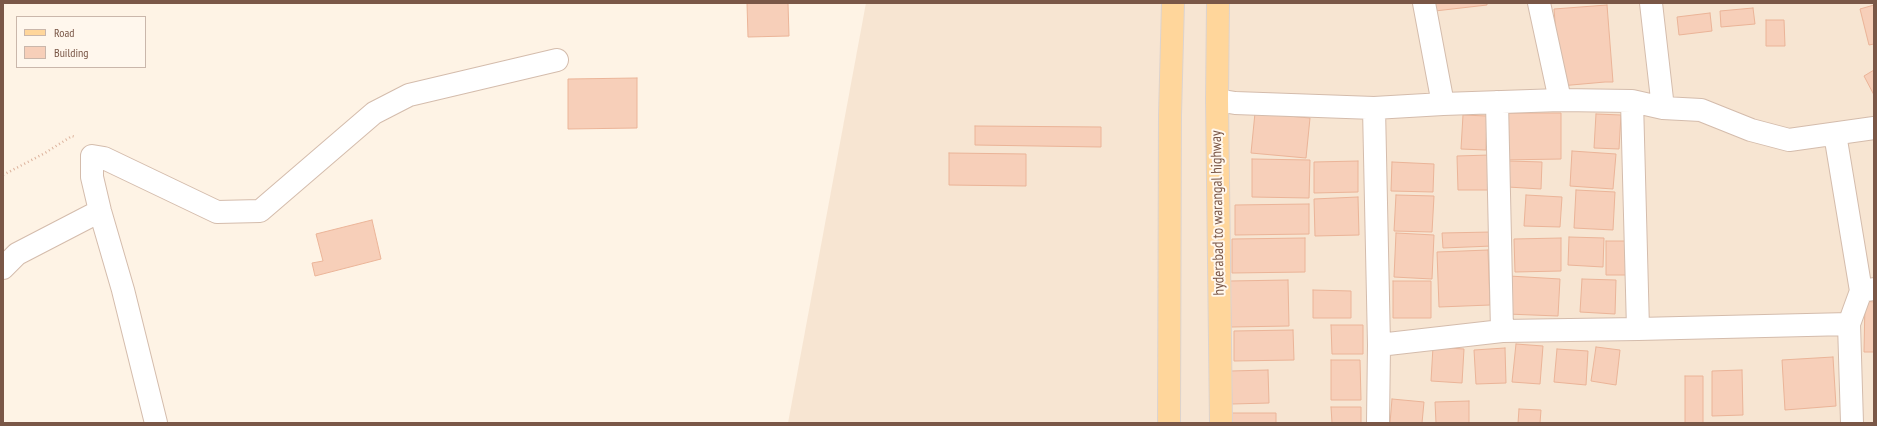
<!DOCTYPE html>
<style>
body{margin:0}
#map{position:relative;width:1877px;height:426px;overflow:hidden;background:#fef3e5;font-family:"PT Sans Narrow",sans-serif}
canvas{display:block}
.frame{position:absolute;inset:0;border:4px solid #7a5747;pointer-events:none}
.legend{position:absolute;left:16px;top:16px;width:130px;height:52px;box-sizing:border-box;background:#fff7ed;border:1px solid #cab7ab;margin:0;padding:5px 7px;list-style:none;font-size:12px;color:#7a5747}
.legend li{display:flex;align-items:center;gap:8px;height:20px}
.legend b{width:20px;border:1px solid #cab7ab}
</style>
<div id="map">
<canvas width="1877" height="426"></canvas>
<div class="frame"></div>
<ul class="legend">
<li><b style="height:5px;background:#ffd69b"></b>Road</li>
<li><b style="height:11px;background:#f7cfb9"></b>Building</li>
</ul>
</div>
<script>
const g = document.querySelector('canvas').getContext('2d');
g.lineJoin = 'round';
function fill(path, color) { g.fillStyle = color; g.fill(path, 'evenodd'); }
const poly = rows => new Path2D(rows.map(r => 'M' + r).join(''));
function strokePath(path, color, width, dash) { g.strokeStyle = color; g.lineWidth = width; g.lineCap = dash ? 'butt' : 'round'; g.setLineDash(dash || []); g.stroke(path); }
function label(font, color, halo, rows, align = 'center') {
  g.font = font + ' "PT Sans Narrow",sans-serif'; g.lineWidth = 4; g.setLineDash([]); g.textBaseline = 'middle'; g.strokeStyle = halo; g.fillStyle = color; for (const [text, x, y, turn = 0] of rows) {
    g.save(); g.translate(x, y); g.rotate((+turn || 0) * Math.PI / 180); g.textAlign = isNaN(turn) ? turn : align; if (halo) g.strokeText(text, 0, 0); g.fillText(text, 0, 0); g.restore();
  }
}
const residential = poly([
 [866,3,1874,3,1874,423,788,423]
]);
const building = poly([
 [747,3,788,3,789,36,748,37,747,3],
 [1434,3,1487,3,1487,5,1435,11,1434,3],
 [1607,5,1613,82,1605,82,1560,86,1554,9,1607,5],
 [1874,5,1874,44,1869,45,1860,9,1874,5],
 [1753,8,1755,24,1721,27,1720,11,1753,8],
 [1710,13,1712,31,1679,35,1677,17,1710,13],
 [1766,20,1784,20,1785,46,1766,46,1766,20],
 [1874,70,1874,95,1864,76,1874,70],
 [637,78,637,128,568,129,568,79,637,78],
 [1255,113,1310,118,1306,158,1251,153,1255,113],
 [1502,113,1561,113,1561,159,1502,160,1502,113],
 [1596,114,1621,115,1619,149,1594,148,1596,114],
 [1463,115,1487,116,1486,150,1461,149,1463,115],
 [975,126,1101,127,1101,147,975,145,975,126],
 [1572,151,1616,154,1613,189,1570,186,1572,151],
 [949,153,1026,154,1026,186,949,185,949,153],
 [1490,155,1491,190,1458,190,1457,156,1490,155],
 [1252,159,1310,160,1309,198,1252,197,1252,159],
 [1358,161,1358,192,1314,193,1314,162,1358,161],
 [1509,161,1542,162,1541,189,1508,187,1509,161],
 [1392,162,1434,164,1433,192,1391,191,1392,162],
 [1576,190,1615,192,1613,230,1574,228,1576,190],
 [1396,195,1434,196,1432,232,1394,231,1396,195],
 [1526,195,1562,197,1560,227,1524,226,1526,195],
 [1358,197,1359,235,1315,236,1314,199,1358,197],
 [1309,204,1309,234,1235,235,1235,205,1309,204],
 [372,220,381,259,315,276,312,263,323,261,316,234,372,220],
 [1492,232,1492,246,1443,248,1442,233,1492,232],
 [1396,233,1434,235,1432,279,1394,277,1396,233],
 [1569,237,1604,238,1603,267,1568,265,1569,237],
 [1305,238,1305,272,1232,273,1232,239,1305,238],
 [1561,238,1561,271,1515,272,1514,239,1561,238],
 [1606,241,1630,241,1630,275,1606,275,1606,241],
 [1488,250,1490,305,1439,307,1437,252,1488,250],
 [1509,276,1560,279,1558,316,1507,314,1509,276],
 [1582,279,1616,280,1615,314,1580,312,1582,279],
 [1288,280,1289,326,1231,327,1230,281,1288,280],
 [1393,281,1431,281,1431,318,1393,318,1393,281],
 [1313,290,1351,291,1351,318,1313,318,1313,290],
 [1865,301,1874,302,1874,352,1864,352,1865,301],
 [1331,325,1363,325,1363,354,1332,354,1331,325],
 [1293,330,1294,360,1234,361,1234,331,1293,330],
 [1516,344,1543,346,1540,384,1512,382,1516,344],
 [1433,347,1464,349,1462,383,1431,381,1433,347],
 [1596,347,1620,350,1616,385,1591,381,1596,347],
 [1505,348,1506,383,1476,384,1474,350,1505,348],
 [1557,349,1588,351,1586,385,1554,382,1557,349],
 [1833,357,1836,406,1785,410,1782,360,1833,357],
 [1331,360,1360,360,1361,400,1331,400,1331,360],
 [1268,370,1269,403,1232,404,1231,371,1268,370],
 [1742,370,1743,415,1712,416,1712,371,1742,370],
 [1685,376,1703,376,1703,423,1685,423,1685,376],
 [1392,399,1424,402,1422,423,1390,423,1392,399],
 [1469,401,1469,423,1436,423,1435,402,1469,401],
 [1331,407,1361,407,1361,423,1332,423,1331,407],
 [1519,409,1541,410,1540,423,1518,423,1519,409],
 [1231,413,1276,413,1276,423,1231,423,1231,413]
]);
const path = poly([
 [3,175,45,153,72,136,76,137]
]);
const minor = poly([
 [1424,3,1443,104],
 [1539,3,1560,100],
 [1651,3,1663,108],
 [1217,100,1235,103,1374,108,1443,104,1560,100,1632,101,1663,108,1701,110,1751,130,1789,140,1874,128],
 [1497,102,1502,331],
 [1374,108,1379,345,1378,423],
 [1835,134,1861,291],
 [3,268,17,254,100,211],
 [1638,329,1849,324],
 [1379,345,1502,331,1638,329,1632,101],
 [156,423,123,290,100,211,92,177,92,156,104,158,217,212,260,211,374,113,409,95,557,60],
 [1852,423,1849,324,1861,291,1874,289]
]);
const primary = poly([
 [1218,3,1217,100,1221,423],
 [1169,423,1170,115,1173,3]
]);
const streetNames = [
 ["hyderabad to warangal highway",1218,213,-91]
];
fill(residential, '#f7e5d2');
fill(building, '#f7cfb9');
strokePath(building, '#ebb498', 1);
strokePath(minor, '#d4bcac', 24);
strokePath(primary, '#dcd3cf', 24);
strokePath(path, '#dcb29c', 2.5, [1, 3]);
strokePath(minor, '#fff', 22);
strokePath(primary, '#ffd69b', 22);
label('15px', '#7a5747', '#fff7ed', streetNames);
</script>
